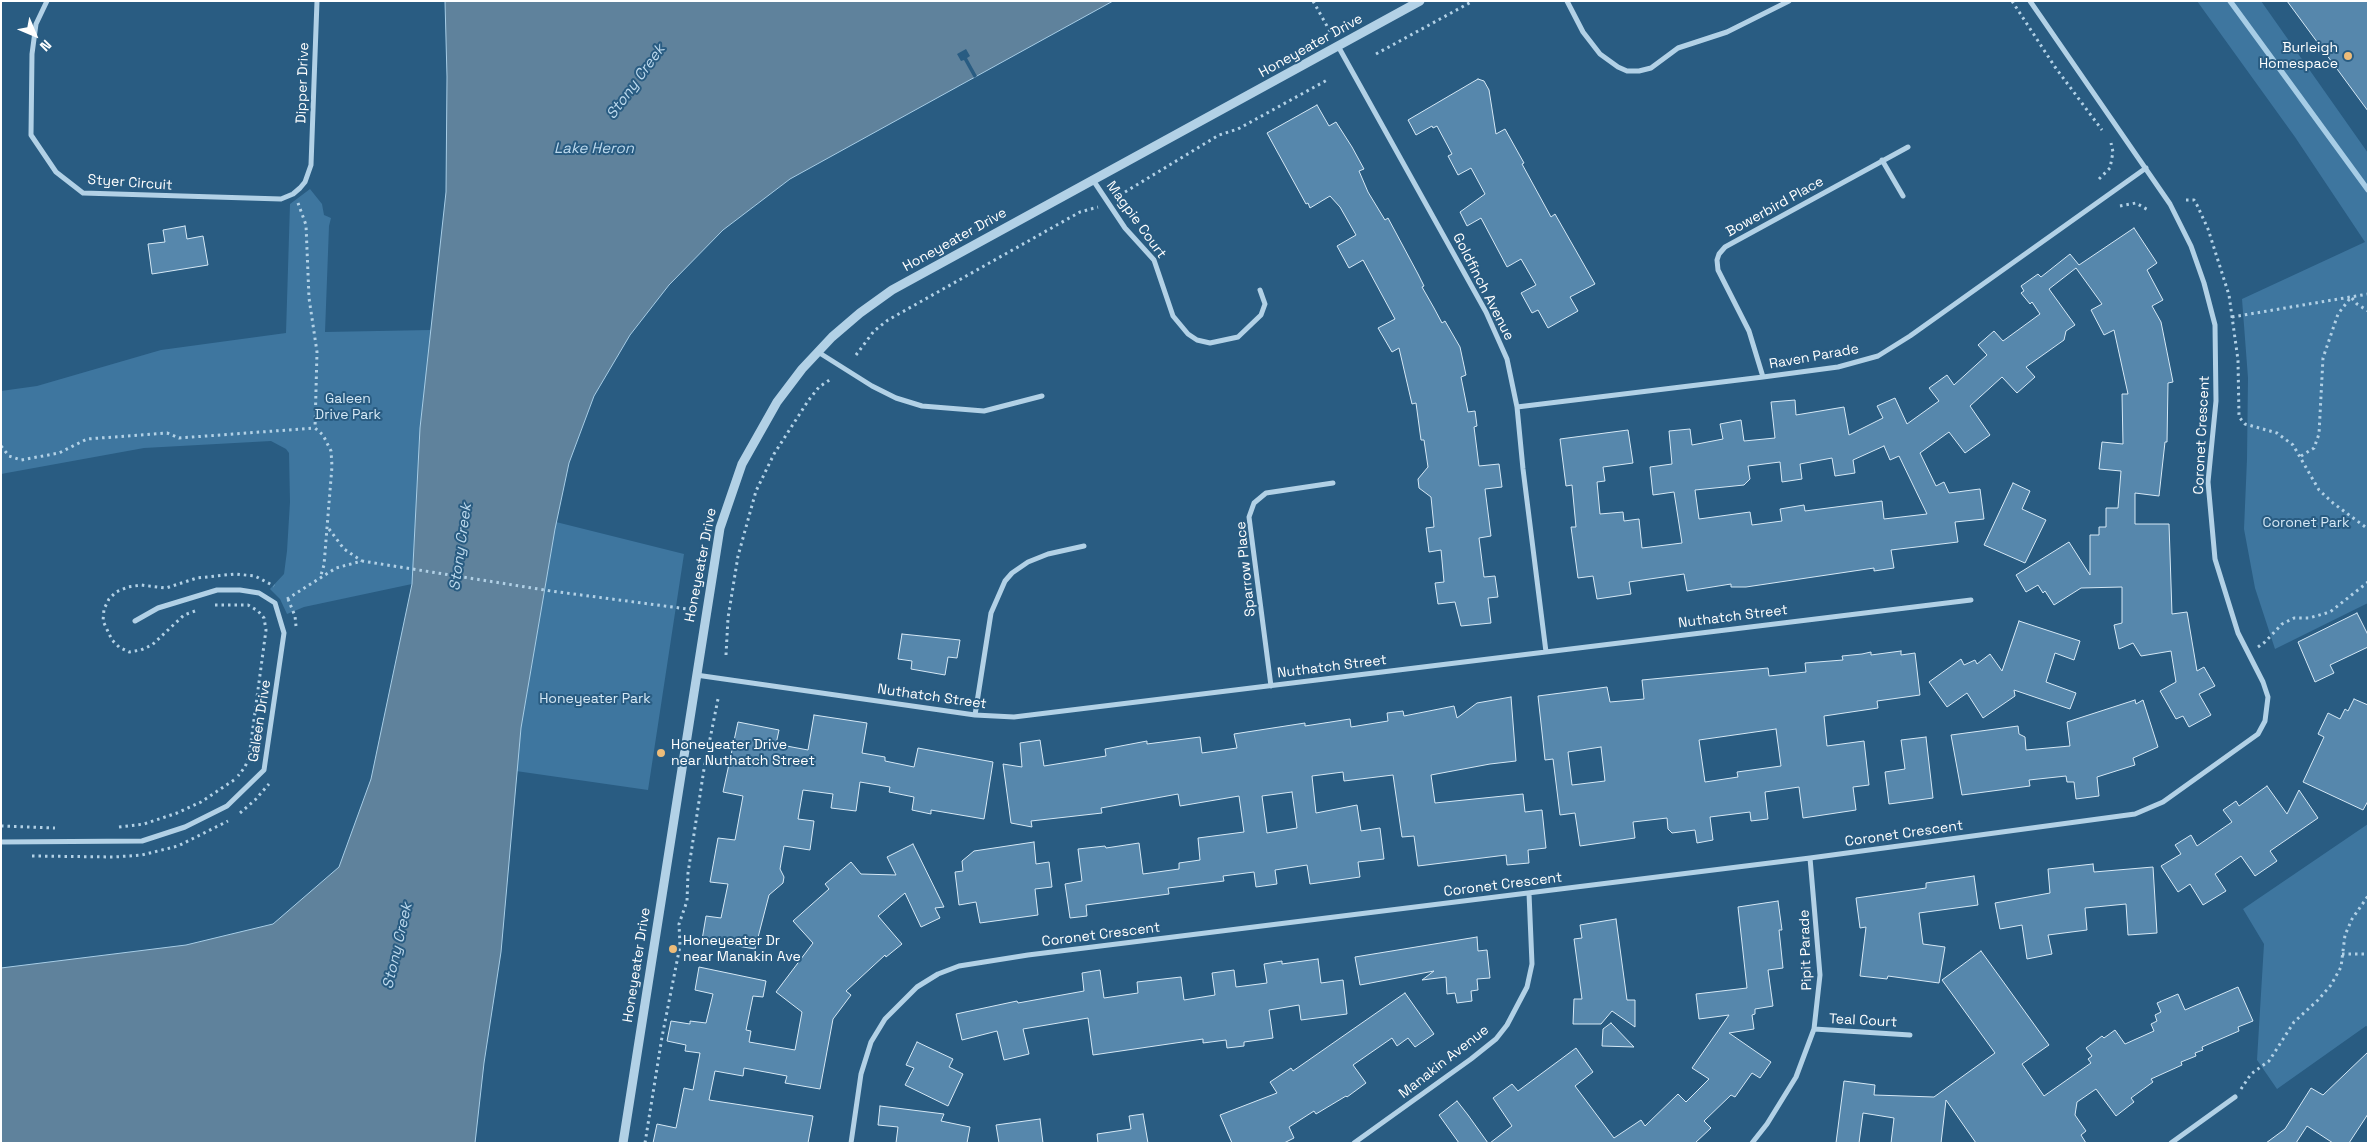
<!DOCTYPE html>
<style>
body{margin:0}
#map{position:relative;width:2369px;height:1144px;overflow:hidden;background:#295c82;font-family:"Space Grotesk",sans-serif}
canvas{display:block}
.frame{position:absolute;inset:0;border:2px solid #fff;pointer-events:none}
.north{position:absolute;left:10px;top:10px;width:50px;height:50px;-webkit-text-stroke:4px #295c82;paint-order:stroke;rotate:135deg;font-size:14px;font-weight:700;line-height:20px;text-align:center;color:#fff}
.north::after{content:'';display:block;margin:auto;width:18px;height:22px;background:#fff;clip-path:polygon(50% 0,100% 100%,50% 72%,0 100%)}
</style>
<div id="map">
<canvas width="2369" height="1144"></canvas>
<div class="frame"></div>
<div class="north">N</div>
</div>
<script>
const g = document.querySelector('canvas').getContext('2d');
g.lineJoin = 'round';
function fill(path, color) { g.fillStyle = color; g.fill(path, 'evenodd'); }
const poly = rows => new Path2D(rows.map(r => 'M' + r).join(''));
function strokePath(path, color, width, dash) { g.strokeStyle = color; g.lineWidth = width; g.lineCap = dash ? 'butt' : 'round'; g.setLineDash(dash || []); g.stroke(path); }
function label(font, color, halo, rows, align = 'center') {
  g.font = font + ' "Space Grotesk",sans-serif'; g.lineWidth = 4; g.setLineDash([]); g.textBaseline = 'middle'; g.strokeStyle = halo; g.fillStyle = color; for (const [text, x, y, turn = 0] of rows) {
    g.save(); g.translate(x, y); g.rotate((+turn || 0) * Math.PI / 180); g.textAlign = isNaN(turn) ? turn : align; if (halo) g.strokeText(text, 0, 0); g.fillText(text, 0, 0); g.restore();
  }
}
const green = poly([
 [2197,1,2261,1,2368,153,2368,603,2275,649,2255,588,2244,529,2247,459,2248,378,2242,299,2365,242,2295,137],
 [310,189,322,204,324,215,331,218,329,226,325,332,431,330,420,428,412,584,304,607,287,614,280,599,270,589,284,574,287,551,290,502,289,453,286,449,271,441,144,448,1,474,1,391,37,386,161,350,286,333,290,204],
 [556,522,684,554,648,790,516,771,521,728],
 [2368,824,2368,1027,2366,1026,2277,1089,2257,1060,2264,944,2243,909]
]);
const water = poly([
 [445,1,1113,1,790,179,723,230,669,285,630,335,594,396,569,463,555,529,521,728,501,952,484,1063,475,1143,1,1143,1,968,186,945,273,924,339,867,371,779,412,584,420,428,446,192,447,77,445,1]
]);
const pier = poly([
 [966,49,970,56,967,58,977,76,974,78,964,60,961,61,957,54]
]);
const stream = poly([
 [2230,1,2368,190]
]);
const building = poly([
 [2287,1,2368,1,2368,111,2287,1],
 [1478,79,1484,81,1489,90,1496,134,1505,129,1524,163,1522,164,1551,217,1555,214,1595,284,1570,297,1578,311,1548,328,1538,310,1532,313,1521,293,1536,285,1521,259,1507,267,1481,218,1467,226,1460,212,1485,194,1471,168,1458,175,1448,156,1452,154,1437,126,1433,128,1432,126,1416,135,1408,120,1478,79],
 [1317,105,1329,126,1336,122,1352,147,1364,169,1359,171,1368,192,1385,220,1388,218,1418,274,1424,286,1422,287,1434,308,1442,323,1445,321,1460,347,1466,375,1461,377,1468,412,1475,411,1477,426,1474,427,1479,466,1499,464,1502,487,1485,489,1491,536,1479,538,1484,577,1495,576,1498,597,1488,598,1491,623,1461,626,1455,602,1438,604,1435,583,1444,582,1441,550,1429,552,1426,528,1434,527,1431,497,1419,488,1418,479,1428,467,1424,440,1421,440,1416,403,1412,404,1399,348,1392,352,1378,328,1395,319,1363,260,1349,268,1337,246,1356,235,1340,207,1330,196,1310,208,1308,203,1306,204,1267,133,1317,105],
 [185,226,187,239,203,236,208,265,152,274,148,244,165,242,163,230,185,226],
 [2134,228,2157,263,2147,270,2163,300,2152,306,2161,322,2173,382,2168,383,2167,442,2165,442,2159,496,2135,493,2135,524,2169,524,2172,614,2187,612,2197,671,2204,667,2215,686,2199,694,2211,715,2189,727,2183,716,2176,719,2160,691,2176,682,2171,651,2141,656,2133,643,2119,649,2114,625,2122,623,2122,587,2081,588,2054,605,2045,591,2043,593,2038,585,2026,592,2016,575,2069,542,2090,575,2090,535,2099,535,2099,527,2106,527,2106,508,2118,508,2121,471,2099,469,2102,442,2123,444,2122,394,2128,394,2114,330,2104,335,2091,310,2102,304,2076,268,2049,289,2075,325,2066,331,2064,340,2026,367,2035,377,2017,393,2002,377,1970,406,1990,435,1965,453,1949,432,1920,453,1936,486,1944,482,1949,493,1980,489,1984,519,1955,522,1958,542,1891,550,1894,568,1874,571,1874,568,1746,587,1731,587,1731,584,1687,591,1684,574,1629,582,1631,594,1597,599,1593,576,1578,578,1571,527,1576,527,1572,485,1566,486,1560,439,1628,430,1633,463,1603,467,1605,481,1597,482,1600,514,1623,512,1624,521,1639,519,1642,548,1682,543,1674,492,1653,495,1650,467,1672,464,1669,431,1690,429,1692,445,1723,439,1720,424,1741,420,1744,441,1775,438,1771,402,1795,400,1796,415,1844,407,1849,435,1883,418,1877,406,1895,398,1907,424,1939,401,1929,388,1947,375,1954,385,1987,355,1978,345,1994,331,2003,341,2040,314,2032,302,2030,304,2021,293,2024,291,2021,286,2038,274,2041,277,2070,254,2079,265,2134,228],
 [1884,446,1890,460,1899,456,1927,514,1884,519,1882,501,1805,511,1804,505,1780,509,1782,521,1752,525,1750,512,1699,519,1695,490,1744,485,1750,479,1748,466,1780,462,1782,482,1802,479,1800,464,1832,458,1835,476,1855,473,1853,460,1884,446],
 [2013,483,2030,491,2022,509,2046,520,2025,563,1984,545,2013,483],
 [2357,613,2368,635,2368,647,2330,665,2334,673,2315,682,2298,642,2357,613],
 [2019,621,2080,641,2074,660,2055,653,2046,682,2076,693,2070,709,2014,690,2015,696,1983,718,1967,693,1947,707,1929,682,1961,659,1964,665,1975,660,1977,664,1990,654,2002,671,2019,621],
 [902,634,960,640,957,658,948,657,945,675,911,669,912,661,898,659,902,634],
 [1901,651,1901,655,1915,653,1920,695,1877,701,1878,708,1824,716,1827,746,1864,741,1869,785,1853,787,1856,810,1803,818,1799,787,1765,792,1768,819,1751,821,1750,812,1710,817,1713,840,1697,843,1695,830,1672,833,1668,829,1667,818,1633,822,1635,838,1580,846,1575,813,1560,815,1553,759,1545,760,1538,696,1607,687,1610,702,1644,699,1642,680,1768,668,1769,676,1806,672,1805,663,1843,660,1842,656,1862,654,1871,652,1871,655,1901,651],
 [1776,729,1781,766,1737,772,1738,777,1705,782,1699,740,1776,729],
 [1601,747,1605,781,1572,785,1568,752,1601,747],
 [1511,697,1516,761,1490,764,1431,775,1435,803,1523,794,1525,812,1542,810,1546,848,1528,850,1529,863,1507,865,1506,855,1418,866,1414,836,1402,837,1393,775,1344,781,1343,772,1312,776,1316,813,1357,805,1361,831,1380,828,1384,859,1358,862,1360,877,1310,884,1307,865,1275,870,1277,884,1256,887,1254,872,1223,876,1224,881,1168,888,1169,894,1086,905,1087,916,1070,918,1065,884,1082,881,1078,849,1105,846,1106,848,1139,843,1143,874,1179,869,1179,863,1200,860,1198,838,1244,832,1239,796,1180,806,1178,794,1101,808,1102,813,1031,821,1032,827,1011,823,1003,764,1022,767,1020,743,1040,740,1044,766,1106,756,1105,749,1147,741,1147,744,1200,737,1202,753,1237,748,1234,734,1305,723,1305,726,1350,719,1351,727,1388,721,1387,713,1403,711,1404,716,1454,706,1457,718,1477,703,1511,697],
 [1292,792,1297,828,1267,833,1262,796,1292,792],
 [2354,699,2368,705,2368,801,2363,810,2303,782,2324,737,2318,734,2328,713,2340,719,2345,709,2348,711,2354,699],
 [2135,700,2136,704,2143,700,2158,747,2133,758,2135,765,2097,777,2099,796,2076,799,2074,782,2067,782,2066,776,2029,780,2030,786,1962,795,1951,735,2018,726,2019,734,2025,737,2026,750,2070,746,2067,722,2135,700],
 [814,715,867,723,862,753,885,757,885,761,914,767,918,748,993,762,984,819,931,810,931,814,912,810,914,797,889,792,890,787,860,782,856,811,831,808,833,794,803,790,798,819,814,821,810,850,784,846,780,869,784,877,783,883,769,895,755,949,702,940,706,916,721,918,728,884,710,882,718,838,735,840,743,796,723,792,738,722,779,730,776,744,808,750,814,715],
 [1926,737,1933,798,1889,804,1885,772,1905,769,1901,740,1926,737],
 [2267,786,2287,814,2299,790,2318,818,2270,851,2277,861,2255,876,2241,856,2215,874,2226,891,2203,905,2190,884,2178,892,2161,866,2181,854,2175,845,2191,835,2197,846,2232,822,2223,810,2236,801,2239,806,2267,786],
 [1034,842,1036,864,1049,862,1052,887,1035,889,1038,915,980,923,976,902,959,905,955,872,963,871,962,861,974,851,1034,842],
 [913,844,944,907,935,908,940,918,921,927,905,893,878,916,902,944,886,957,885,955,846,991,851,995,833,1019,820,1089,785,1083,787,1076,744,1068,743,1076,715,1071,709,1100,813,1116,808,1143,653,1143,657,1124,676,1128,684,1088,693,1090,700,1053,685,1051,686,1045,667,1041,671,1021,690,1024,690,1021,706,1023,713,994,695,990,699,967,766,981,763,997,753,996,746,1030,751,1031,749,1042,795,1050,802,1012,776,992,813,943,793,921,829,889,825,884,851,862,861,874,896,875,887,857,913,844],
 [2093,864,2094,872,2153,867,2157,933,2128,935,2126,904,2085,908,2087,930,2048,935,2052,954,2027,959,2022,925,2000,929,1995,903,2050,893,2048,869,2093,864],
 [1974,876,1978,905,1919,913,1923,944,1945,947,1939,983,1888,976,1887,979,1860,976,1866,927,1860,928,1856,898,1926,888,1926,883,1974,876],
 [1778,901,1782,930,1779,930,1783,968,1768,970,1773,1006,1755,1009,1755,1014,1752,1015,1754,1029,1729,1033,1771,1062,1760,1078,1752,1073,1735,1097,1731,1095,1704,1121,1711,1128,1695,1143,1490,1143,1512,1126,1493,1098,1512,1084,1518,1091,1576,1048,1593,1072,1575,1086,1614,1138,1641,1120,1645,1126,1678,1094,1686,1102,1709,1079,1692,1068,1729,1015,1699,1019,1696,994,1747,988,1738,907,1778,901],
 [1616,919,1627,1000,1635,1000,1635,1027,1612,1011,1601,1024,1573,1024,1574,999,1582,999,1574,939,1582,938,1580,925,1616,919],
 [1477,937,1478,951,1487,950,1490,978,1477,979,1478,990,1471,991,1472,1001,1457,1003,1455,993,1447,994,1446,977,1422,980,1434,971,1360,985,1355,957,1477,937],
 [1981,951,2049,1045,2022,1064,2044,1096,2091,1063,2088,1059,2092,1056,2086,1048,2102,1036,2104,1038,2115,1030,2125,1044,2154,1031,2151,1024,2157,1021,2155,1015,2161,1012,2157,1003,2178,994,2185,1010,2238,987,2253,1021,2238,1027,2239,1031,2202,1047,2203,1050,2195,1053,2196,1056,2181,1062,2182,1065,2151,1079,2153,1082,2131,1098,2134,1102,2116,1116,2096,1089,2077,1102,2075,1115,2086,1131,2081,1135,2086,1143,1976,1143,1946,1100,1941,1143,1891,1143,1894,1118,1863,1113,1859,1143,1836,1143,1844,1081,1875,1085,1874,1095,1934,1097,1995,1053,1942,980,1981,951],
 [1318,959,1321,983,1343,980,1347,1014,1301,1020,1299,1005,1269,1010,1273,1038,1244,1042,1244,1046,1227,1048,1226,1040,1203,1043,1203,1039,1093,1055,1088,1018,1023,1029,1029,1054,1004,1060,997,1031,962,1040,956,1014,1017,1001,1018,1003,1084,991,1082,973,1100,970,1104,998,1138,993,1137,982,1181,977,1184,1000,1215,995,1212,973,1234,970,1236,987,1267,983,1264,964,1282,961,1282,964,1318,959],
 [1405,993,1434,1034,1415,1047,1408,1038,1397,1046,1392,1038,1353,1065,1366,1083,1347,1097,1346,1096,1316,1114,1314,1111,1289,1127,1294,1138,1284,1143,1232,1143,1220,1115,1277,1093,1270,1082,1291,1068,1293,1071,1405,993],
 [1611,1023,1634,1047,1602,1046,1603,1029,1611,1023],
 [917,1042,953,1059,949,1067,963,1074,948,1106,905,1085,914,1068,906,1065,917,1042],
 [2368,1052,2368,1114,2349,1143,2333,1143,2307,1126,2296,1143,2266,1143,2285,1129,2311,1088,2323,1095,2368,1052],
 [1457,1101,1468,1115,1488,1143,1459,1143,1439,1115,1457,1101],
 [880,1106,944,1114,941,1121,970,1127,967,1143,896,1143,898,1127,878,1125,880,1106],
 [1143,1114,1148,1143,1098,1143,1097,1134,1131,1129,1129,1116,1143,1114],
 [1040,1119,1043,1143,999,1143,996,1125,1040,1119]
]);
const path = poly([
 [1313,1,1332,35],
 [2012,1,2055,67,2102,130],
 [1376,54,1473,1],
 [2099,179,2110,168,2113,152,2111,143],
 [1125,192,1219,135,1238,129,1329,79],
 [2186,200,2194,200,2197,205,2208,229,2229,295,2238,360,2239,417,2245,424,2277,433,2293,445,2319,490,2333,503,2368,529],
 [298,203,306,225,309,298,317,352,315,428,323,435,331,451,332,466,324,565,321,575],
 [2120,206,2136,203,2148,210],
 [2232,317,2368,294],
 [856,355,874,331,888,320,1080,212,1098,207],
 [1,446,9,456,21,460,59,453,87,439,167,433,179,438,315,428],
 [2301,456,2314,448,2319,434,2323,358,2338,314,2351,297,2357,304,2368,311],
 [329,529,344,549,362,561],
 [287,599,336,568,362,561,551,591,695,610],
 [288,599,295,616,296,626],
 [215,605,248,605,258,611,264,618,266,630,249,757,245,767,238,776],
 [195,611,184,615,152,645,141,650,129,652,119,647,112,640,103,621,104,609,109,599,116,592,128,587,141,585,166,588,197,578,235,574,255,576,274,586],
 [2258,647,2265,642,2282,624,2294,618,2309,618,2330,612,2368,582],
 [726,655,728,618,738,556,756,491,774,454,808,401,819,387,831,379],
 [240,813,255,800,269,784],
 [1,826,55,828],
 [119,827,144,824,177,813,201,802,234,780],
 [32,856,114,857,142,855,178,846,228,821],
 [2342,954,2368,954],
 [2241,1089,2251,1074,2269,1061,2294,1022,2318,1000,2331,985,2341,967,2345,935,2352,919,2368,896],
 [645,1143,662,1037,680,946,679,924,687,901,688,873,704,769,718,699]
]);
const minor = poly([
 [47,1,36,24,32,54,31,135,56,172,83,193,281,199,293,194,300,188,305,182,311,165,317,1],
 [1567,1,1583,32,1600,54,1618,67,1627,71,1639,71,1651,68,1678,48,1727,32,1789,1],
 [1338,46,1486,312,1507,359,1517,407,1523,469,1546,652],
 [1882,160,1903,196],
 [1093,180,1125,228,1154,260,1173,316,1188,334,1197,340,1210,343,1238,337,1261,315,1265,304,1260,290],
 [818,352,872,386,896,398,922,406,984,411,1042,396],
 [1763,377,1749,331,1718,270,1717,260,1719,254,1725,247,1908,147],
 [1517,407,1763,377,1838,367,1878,356,1910,336,2146,168],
 [696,675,975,715,1014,717,1971,600],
 [1271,686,1249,517,1254,503,1266,493,1333,483],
 [975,715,991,613,1005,581,1012,573,1028,562,1048,554,1084,546],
 [1,842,142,841,185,827,227,806,264,770,284,633,275,603,259,593,240,590,217,590,158,608,135,621],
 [1814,1029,1910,1035],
 [851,1143,861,1074,871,1042,885,1019,917,987,938,974,959,966,1028,955,1810,858,2135,814,2163,802,2258,734,2265,721,2268,697,2263,682,2238,633,2215,559,2208,482,2216,401,2215,325,2204,283,2191,246,2170,204,2030,1],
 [1354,1143,1471,1059,1496,1039,1507,1025,1527,987,1532,964,1529,893],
 [1752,1143,1767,1124,1796,1077,1814,1029,1820,975,1810,858],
 [2171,1143,2235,1097]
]);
const tertiary = poly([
 [623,1143,720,528,742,464,777,402,802,369,832,337,860,313,892,290,1420,1]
]);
const markers = [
 [2348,56,5,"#edbc79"],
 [661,753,5,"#edbc79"],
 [673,949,5,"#edbc79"]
];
const streetNames = [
 ["Honeyeater Drive",1311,46,-29],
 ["Dipper Drive",303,83,-88],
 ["Styer Circuit",130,183,4],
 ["Bowerbird Place",1775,207,-29],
 ["Magpie Court",1136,220,54],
 ["Honeyeater Drive",955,240,-29],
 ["Goldfinch Avenue",1483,287,63],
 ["Raven Parade",1814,357,-10],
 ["Coronet Crescent",2202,435,-87],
 ["Honeyeater Drive",701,565,-79],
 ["Sparrow Place",1246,569,-96],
 ["Nuthatch Street",1733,617,-7],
 ["Nuthatch Street",1332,667,-7],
 ["Nuthatch Street",932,697,8],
 ["Galeen Drive",260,721,-81],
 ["Coronet Crescent",1904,834,-8],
 ["Coronet Crescent",1503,885,-7],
 ["Coronet Crescent",1101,935,-7],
 ["Pipit Parade",1806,950,-92],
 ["Honeyeater Drive",637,965,-81],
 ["Teal Court",1863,1021,3],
 ["Manakin Avenue",1444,1062,-38]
];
const poiNames = [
 ["Burleigh",2338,48,"right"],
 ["Homespace",2338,64,"right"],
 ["Honeyeater Drive",671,745],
 ["near Nuthatch Street",671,761],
 ["Honeyeater Dr",683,941],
 ["near Manakin Ave",683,957]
];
const parkNames = [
 ["Galeen",348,399],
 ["Drive Park",348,415],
 ["Coronet Park",2306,523],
 ["Honeyeater Park",595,699]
];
const waterNames = [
 ["Stony Creek",636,82,-54],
 ["Lake Heron",594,149],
 ["Stony Creek",461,547,-82],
 ["Stony Creek",398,946,-77]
];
fill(green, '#3e769f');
fill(water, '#5f829c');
strokePath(water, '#a7cde6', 1);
fill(pier, '#295c82');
strokePath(stream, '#a7cde6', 5.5);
fill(building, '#5687ac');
strokePath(building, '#d5e8f5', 1);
strokePath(path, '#b2d1e6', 3, [2.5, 4]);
strokePath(minor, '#b2d1e6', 5);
strokePath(tertiary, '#b2d1e6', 9);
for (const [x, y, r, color] of markers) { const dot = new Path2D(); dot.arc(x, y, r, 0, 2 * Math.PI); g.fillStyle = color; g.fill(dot); strokePath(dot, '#295c82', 2); }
label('14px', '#fff', '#295c82', streetNames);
label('14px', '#fff', '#295c82', poiNames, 'left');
label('14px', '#d5e8f5', '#295c82', parkNames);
label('italic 15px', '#bddaee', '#295c82', waterNames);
</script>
